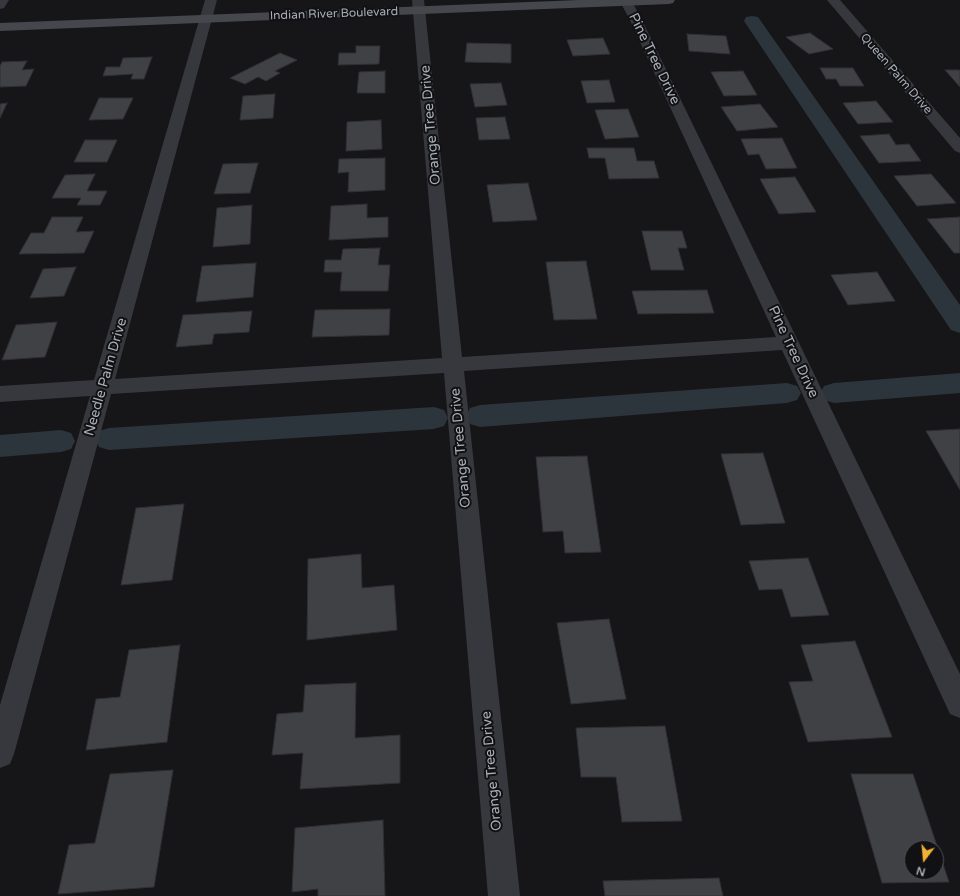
<!DOCTYPE html>
<style>
body{margin:0}
#map{position:relative;width:960px;height:896px;overflow:hidden;background:#161618;font-family:"Varela Round",sans-serif}
canvas{display:block}
.north{position:absolute;left:904px;top:840px;width:40px;height:40px;box-sizing:border-box;background:#111113;border:1px solid #4d4f55;border-radius:50%;rotate:196deg;font-size:11px;font-weight:700;line-height:16px;text-align:center;color:#a8adb8}
.north::after{content:'';display:block;margin:auto;width:14px;height:18px;background:#f2b134;clip-path:polygon(50% 0,100% 100%,50% 72%,0 100%)}
</style>
<div id="map">
<canvas width="960" height="896"></canvas>
<div class="north">N</div>
</div>
<script>
const g = document.querySelector('canvas').getContext('2d');
g.lineJoin = 'round';
const poly = rows => new Path2D(rows.map(r => 'M' + r).join(''));
function fill(path, color) { g.fillStyle = color; g.fill(path, 'evenodd'); }
function strokePath(path, color, width, dash) { g.strokeStyle = color; g.lineWidth = width; g.lineCap = dash ? 'butt' : 'round'; g.setLineDash(dash || []); g.stroke(path); }
function label(font, color, halo, rows, align = 'center') {
  g.font = font + ' "Varela Round",sans-serif'; g.lineWidth = 4; g.setLineDash([]); g.textBaseline = 'middle'; g.strokeStyle = halo; g.fillStyle = color; for (const [text, x, y, turn = 0] of rows) {
    g.save(); g.translate(x, y); g.rotate((+turn || 0) * Math.PI / 180); g.textAlign = isNaN(turn) ? turn : align; if (halo) g.strokeText(text, 0, 0); g.fillText(text, 0, 0); g.restore();
  }
}
const canal = poly([
 [752,16,758,17,960,305,960,333,951,330,744,21,746,17,752,16],
 [960,373,960,393,834,403,824,400,820,393,824,386,834,383,960,373],
 [787,383,797,386,801,393,797,400,787,403,480,427,470,424,466,416,470,408,480,405,787,383],
 [434,407,444,410,448,418,444,426,434,429,109,450,99,447,95,439,99,431,109,428,434,407],
 [61,430,71,433,75,441,71,449,61,452,0,457,0,435,61,430]
]);
const building = poly([
 [810,33,833,49,809,54,786,37,810,33],
 [687,34,726,36,730,54,689,51,687,34],
 [603,38,610,54,573,56,567,40,603,38],
 [467,43,511,44,511,63,465,62,467,43],
 [356,46,380,46,379,64,338,65,339,53,356,53,356,46],
 [280,53,297,60,275,71,280,73,266,81,258,77,245,84,230,78,280,53],
 [152,57,144,79,131,79,133,74,103,76,106,67,120,67,123,58,152,57],
 [27,61,22,70,34,69,26,86,0,87,0,66,2,62,27,61],
 [820,68,853,68,864,86,840,86,836,79,826,79,820,68],
 [945,70,960,70,960,87,945,70],
 [385,71,385,93,357,93,359,72,385,71],
 [743,71,757,95,724,96,711,72,743,71],
 [609,80,615,102,587,103,581,81,609,80],
 [501,83,507,105,475,107,470,84,501,83],
 [275,94,273,118,240,120,243,96,275,94],
 [99,98,133,98,123,119,89,120,99,98],
 [876,101,893,122,858,124,843,103,876,101],
 [7,103,0,118,0,104,7,103],
 [760,104,778,127,737,131,721,107,760,104],
 [628,109,639,137,605,139,595,110,628,109],
 [505,117,510,139,479,140,476,118,505,117],
 [381,120,382,149,346,151,347,122,381,120],
 [889,134,896,145,909,144,921,161,879,163,860,136,889,134],
 [782,138,797,168,766,169,759,154,748,155,741,139,782,138],
 [85,140,117,140,107,162,74,162,85,140],
 [587,148,634,148,637,161,654,161,659,178,609,179,605,158,589,158,587,148],
 [385,158,385,190,348,192,349,172,338,173,339,159,385,158],
 [258,163,250,193,214,194,223,164,258,163],
 [95,174,87,191,107,191,100,205,77,205,81,198,52,198,65,175,95,174],
 [931,174,956,203,917,206,894,176,931,174],
 [795,177,816,212,779,214,760,179,795,177],
 [528,183,537,220,493,222,487,185,528,183],
 [367,204,367,218,388,217,388,237,329,240,331,206,367,204],
 [252,205,250,244,213,247,217,208,252,205],
 [52,217,83,217,76,232,94,231,84,253,19,254,31,233,44,233,52,217],
 [960,217,960,253,954,253,927,219,960,217],
 [642,231,682,231,687,248,678,248,684,270,651,270,642,231],
 [380,248,378,265,390,265,388,291,340,291,342,272,324,272,325,260,341,260,343,249,380,248],
 [586,261,597,319,554,320,546,262,586,261],
 [256,263,253,297,196,302,202,266,256,263],
 [76,267,64,296,30,298,43,269,76,267],
 [877,272,895,301,848,305,831,275,877,272],
 [707,290,714,313,638,314,632,291,707,290],
 [390,309,389,335,312,337,315,310,390,309],
 [252,311,249,332,214,334,212,344,176,347,183,315,252,311],
 [57,322,45,357,2,360,16,325,57,322],
 [960,429,960,490,926,431,960,429],
 [763,453,785,523,741,525,721,454,763,453],
 [587,456,601,552,565,553,563,531,543,532,536,457,587,456],
 [184,504,172,580,121,585,136,508,184,504],
 [361,554,362,588,394,585,397,630,307,640,308,559,361,554],
 [808,558,829,615,791,617,782,589,759,590,749,561,808,558],
 [609,619,626,699,571,704,557,623,609,619],
 [855,641,892,737,808,742,789,682,813,681,801,645,855,641],
 [180,645,167,742,86,750,96,699,120,697,129,650,180,645],
 [356,683,355,738,400,735,400,783,300,789,303,753,272,755,277,714,303,712,305,685,356,683],
 [665,726,682,821,622,822,616,777,581,777,576,728,665,726],
 [173,770,154,887,58,894,69,845,95,843,110,774,173,770],
 [851,774,913,774,949,882,882,883,851,774],
 [912,848,936,848,936,872,912,872,912,848],
 [383,820,385,896,318,896,318,889,292,892,295,828,383,820],
 [719,878,723,896,605,896,603,881,719,878]
]);
const minor = poly([
 [0,0,9,0,4,8,0,9,0,0],
 [205,0,217,0,115,379,442,358,412,0,424,0,462,357,776,337,629,18,619,0,631,0,641,18,960,674,960,718,950,714,782,350,464,371,520,896,488,896,444,373,111,394,14,754,10,764,0,768,0,705,90,396,0,402,0,386,94,380,205,0],
 [827,0,840,0,960,138,960,153,955,151,827,0]
]);
const secondary = poly([
 [579,0,675,0,673,3,669,4,0,31,0,23,579,0]
]);
const farStreetnames = [
 ["Indian River Boulevard",334,14,-2],
 ["Queen Palm Drive",896,74,49]
];
const streetNames = [
 ["Pine Tree Drive",654,59,64],
 ["Orange Tree Drive",431,125,-95],
 ["Pine Tree Drive",793,352,65],
 ["Needle Palm Drive",106,377,-74],
 ["Orange Tree Drive",461,448,-95],
 ["Orange Tree Drive",492,771,-95]
];
fill(canal, '#2c353c');
fill(building, '#404145');
strokePath(building, '#303034', 1);
fill(minor, '#37383d');
fill(secondary, '#45474d');
label('12px', '#a8adb8', '#111113', farStreetnames);
label('14px', '#a8adb8', '#111113', streetNames);
</script>
